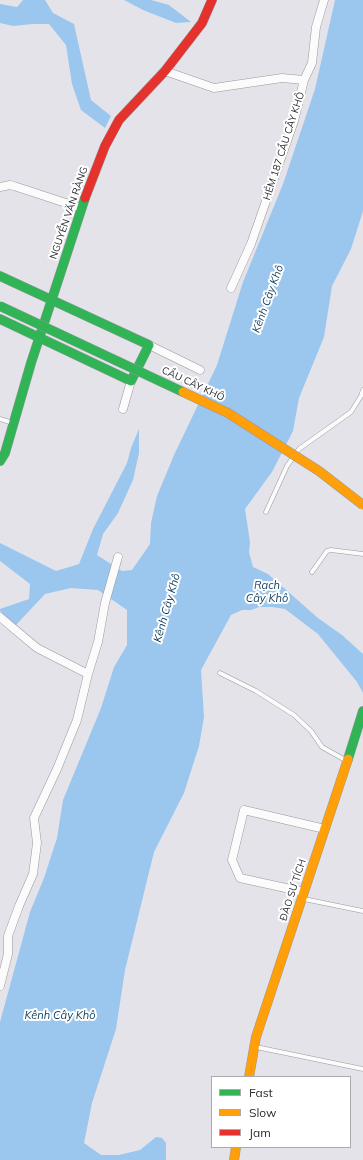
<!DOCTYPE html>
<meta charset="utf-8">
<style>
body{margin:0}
#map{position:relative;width:363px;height:1160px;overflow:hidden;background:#e4e3ea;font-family:Mulish,sans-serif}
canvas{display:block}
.legend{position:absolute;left:211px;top:1076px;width:140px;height:72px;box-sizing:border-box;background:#fff;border:1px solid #abaaac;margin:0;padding:5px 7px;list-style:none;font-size:12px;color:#2c2b30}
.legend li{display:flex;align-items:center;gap:8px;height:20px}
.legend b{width:20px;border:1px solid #abaaac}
</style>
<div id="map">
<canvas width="363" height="1160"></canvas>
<ul class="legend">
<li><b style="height:5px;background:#30b455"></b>Fast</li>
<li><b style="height:5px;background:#ff9f0a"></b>Slow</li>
<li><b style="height:5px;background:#e5322d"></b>Jam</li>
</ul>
</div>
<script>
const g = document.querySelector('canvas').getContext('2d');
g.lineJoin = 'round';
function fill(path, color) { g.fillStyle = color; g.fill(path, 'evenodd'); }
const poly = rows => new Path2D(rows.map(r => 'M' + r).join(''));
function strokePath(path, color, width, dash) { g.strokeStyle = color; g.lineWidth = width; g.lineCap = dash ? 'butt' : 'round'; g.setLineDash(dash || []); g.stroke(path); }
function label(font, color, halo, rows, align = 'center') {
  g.font = font + ' Mulish,sans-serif'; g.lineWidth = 4; g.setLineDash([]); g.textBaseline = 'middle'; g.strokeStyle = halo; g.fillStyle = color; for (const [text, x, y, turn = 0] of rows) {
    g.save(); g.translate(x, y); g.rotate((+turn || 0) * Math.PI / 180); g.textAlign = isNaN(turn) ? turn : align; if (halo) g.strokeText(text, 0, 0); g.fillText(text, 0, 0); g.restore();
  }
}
const water = poly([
 [23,0,45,0,53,13,74,24,91,100,111,116,105,128,81,110,72,84,66,45,49,24,33,24,13,26,0,23,0,4,17,7],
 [124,0,151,0,169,5,191,22,176,23,143,10],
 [335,0,363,0,363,211,351,249,332,286,324,337,299,398,293,431,272,472,245,509,250,542,249,552,253,567,268,574,318,618,342,635,363,654,363,693,357,682,318,634,285,609,272,607,259,607,251,610,242,610,231,615,201,670,204,717,199,746,184,793,154,852,125,970,116,1029,92,1103,84,1143,101,1155,119,1155,140,1150,156,1137,162,1138,166,1143,166,1160,0,1160,0,1022,30,912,44,878,57,838,63,800,101,708,114,667,127,645,127,610,98,590,71,588,45,594,16,625,0,611,0,609,29,599,30,584,0,561,0,543,56,571,79,564,93,529,127,463,131,448,139,429,139,453,133,480,118,513,103,534,97,555,122,571,132,570,150,544,151,523,157,496,174,455,217,365,243,282,283,184,315,89]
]);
const lane = poly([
 [0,419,13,423],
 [266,512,287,466,299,449,351,412,361,396,363,390],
 [312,572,327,551,331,550,363,554],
 [220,673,256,691,294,715,311,731,322,747,347,761],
 [304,899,363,911],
 [256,1047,363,1069]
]);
const street = poly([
 [165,71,214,88,282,78,304,80],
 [0,187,10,185,14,186,81,208],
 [231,288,251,244,294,121,304,80,312,63,316,27,324,0],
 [149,345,200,370],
 [123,409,131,381],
 [0,617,37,648,88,674],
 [304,892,240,878,232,860,244,810,325,829],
 [0,986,8,954,8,936,19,906,33,874,37,843,34,818,57,769,77,720,88,674,98,642,105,603,118,557]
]);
const fast = poly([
 [0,276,149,345,131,381,0,319],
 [0,461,5,453,31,363,85,198],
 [348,759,363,711]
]);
const slow = poly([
 [249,1077,256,1037,348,759],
 [234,1160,236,1147]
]);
const jam = poly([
 [85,198,105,146,119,120,165,71,202,23,212,0]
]);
const fastBridge = poly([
 [0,306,183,392]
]);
const slowBridge = poly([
 [183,392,228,413,319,471,363,505]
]);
const streetNames = [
 ["HẺM 187 CẦU CÂY KHÔ",284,146,-72],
 ["NGUYỄN VĂN RÀNG",69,213,-71],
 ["CẦU CÂY KHÔ",193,384,25],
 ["ĐÀO SƯ TÍCH",293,890,-72]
];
const waterNames = [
 ["Kênh Cây Khô",268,299,-70],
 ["Rạch",267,586],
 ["Cây Khô",267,599],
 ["Kênh Cây Khô",167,608,-74],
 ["Kênh Cây Khô",60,1016]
];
fill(water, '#9bc7ee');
strokePath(lane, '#99989e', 5);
strokePath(street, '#99989e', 9);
strokePath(fast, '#99989e', 10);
strokePath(slow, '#99989e', 10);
strokePath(jam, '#99989e', 10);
strokePath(lane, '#fbfbfc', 4);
strokePath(street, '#fbfbfc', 8);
strokePath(fast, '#30b455', 9);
strokePath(slow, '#ff9f0a', 9);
strokePath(jam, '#e5322d', 9);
strokePath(fastBridge, '#99989e', 10, []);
strokePath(slowBridge, '#99989e', 10, []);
strokePath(fastBridge, '#30b455', 9);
strokePath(slowBridge, '#ff9f0a', 9);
label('10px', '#2c2b30', '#fff', streetNames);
label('italic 11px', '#0c3c5e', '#fff', waterNames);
</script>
